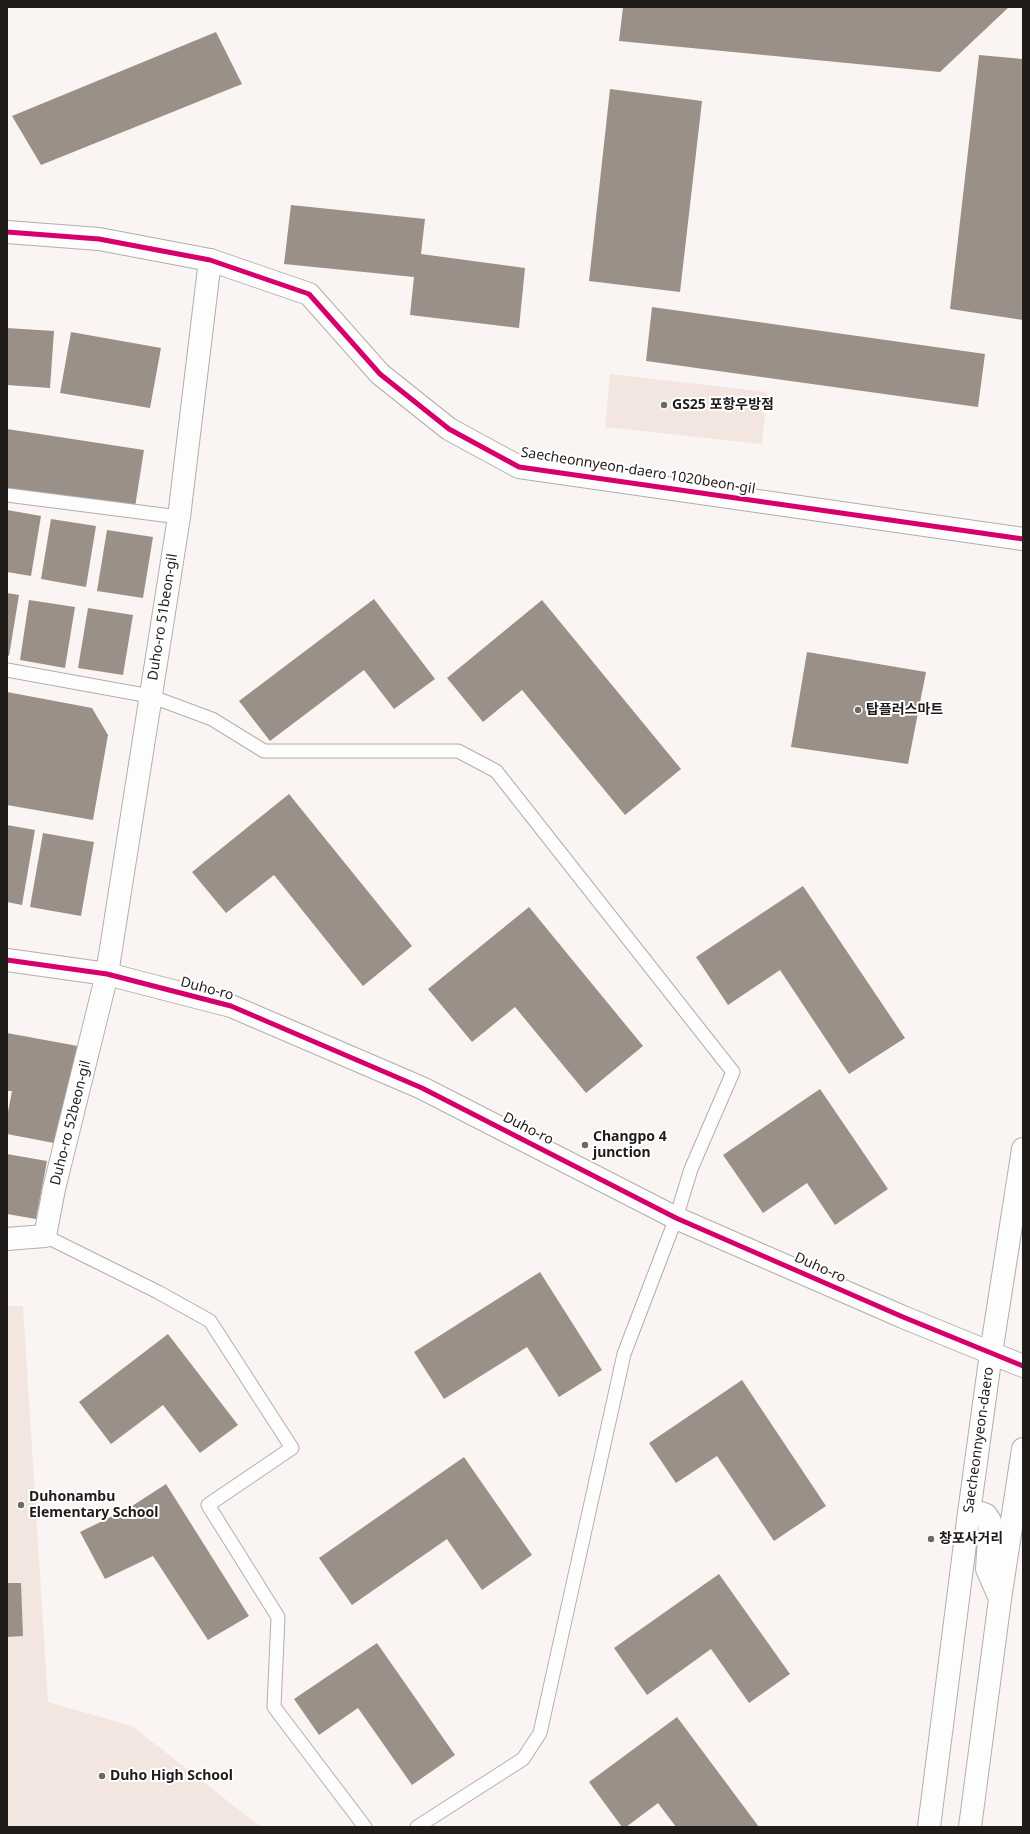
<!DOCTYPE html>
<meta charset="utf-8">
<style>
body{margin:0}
#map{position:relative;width:1030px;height:1834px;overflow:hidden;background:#faf4f2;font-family:"Noto Sans",sans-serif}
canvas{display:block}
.frame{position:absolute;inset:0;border:8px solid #201c1a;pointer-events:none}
</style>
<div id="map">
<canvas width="1030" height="1834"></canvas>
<div class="frame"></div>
</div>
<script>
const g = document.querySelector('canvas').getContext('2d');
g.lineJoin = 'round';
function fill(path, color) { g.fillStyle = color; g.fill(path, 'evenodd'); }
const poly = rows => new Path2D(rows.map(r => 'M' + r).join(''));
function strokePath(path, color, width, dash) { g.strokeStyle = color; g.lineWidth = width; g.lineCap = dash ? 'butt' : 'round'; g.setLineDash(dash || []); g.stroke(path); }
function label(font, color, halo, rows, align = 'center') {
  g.font = font + ' "Noto Sans","Noto Sans KR",sans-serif'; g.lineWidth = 4; g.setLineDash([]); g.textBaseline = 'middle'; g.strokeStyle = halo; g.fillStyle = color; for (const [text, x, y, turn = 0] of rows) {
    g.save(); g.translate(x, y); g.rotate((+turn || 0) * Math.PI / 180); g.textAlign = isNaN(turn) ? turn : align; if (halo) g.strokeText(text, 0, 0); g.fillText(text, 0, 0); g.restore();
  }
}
const built = poly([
 [610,374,767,392,762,444,605,427],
 [7,1306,23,1306,48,1702,132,1726,261,1827,7,1827]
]);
const building = poly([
 [623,7,1009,7,940,72,619,41],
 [216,32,242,84,41,165,12,116],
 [979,55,1023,59,1023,320,950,309],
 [610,89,702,101,680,292,589,281],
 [291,205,425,219,421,254,525,268,519,328,410,315,414,277,284,264],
 [652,307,985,354,978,407,646,361],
 [7,328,54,331,50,388,7,385],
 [71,332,161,348,150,408,60,393],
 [7,429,144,450,135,507,7,488],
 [7,510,41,516,31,576,7,572],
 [51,519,96,526,86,587,41,579],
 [107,530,153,537,143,598,97,591],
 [7,593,19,595,9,656,7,655],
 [374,599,435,679,394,709,364,670,270,741,239,701],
 [29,600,75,607,65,668,20,660],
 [542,600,681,769,625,815,522,690,483,722,447,678],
 [88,608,133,615,123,675,78,668],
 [807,652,926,672,908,764,791,747],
 [7,692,92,708,108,735,93,820,7,805],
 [289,794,412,946,363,986,274,875,226,913,192,872],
 [7,825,35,830,22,905,7,902],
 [43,833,94,842,81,916,30,907],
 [803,886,905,1038,849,1074,780,970,728,1005,696,957],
 [529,907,643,1046,586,1093,515,1007,472,1042,428,989],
 [7,1033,83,1047,64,1145,7,1134,7,1117,12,1091,7,1091],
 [820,1089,888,1189,835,1225,807,1183,763,1213,723,1155],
 [7,1154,47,1161,36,1219,7,1214],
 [540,1272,602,1370,559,1397,527,1347,444,1399,414,1352],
 [168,1334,238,1425,200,1453,163,1405,111,1444,79,1402],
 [742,1380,826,1506,774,1541,717,1456,676,1483,649,1443],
 [464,1457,532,1555,482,1590,447,1539,352,1605,319,1558],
 [166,1484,249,1616,208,1640,153,1556,105,1579,80,1532,129,1508],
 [719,1574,790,1674,749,1703,711,1649,647,1695,614,1648],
 [7,1583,21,1583,23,1636,7,1637],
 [377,1643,455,1755,412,1785,358,1708,319,1735,294,1699],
 [677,1717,759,1827,676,1827,658,1803,626,1827,622,1827,589,1782]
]);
const service = poly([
 [7,495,179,517],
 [7,670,150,696,212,719,264,751,458,751,496,771,733,1072,691,1169,676,1218,624,1354,540,1733,523,1759,417,1827],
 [45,1236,158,1292,210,1321,292,1448,208,1505,278,1617,274,1707,365,1827]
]);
const minor = poly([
 [7,1239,45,1236,54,1189,107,974,179,517,210,260]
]);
const tertiary = poly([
 [7,232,99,239,210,260,309,294,380,374,449,429,519,467,1023,539],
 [7,960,107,974,231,1006,422,1088,676,1218,903,1317,1023,1366]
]);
const primary = poly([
 [968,1520,975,1515,981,1513,986,1515,990,1521,987,1569,1000,1599],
 [929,1827,968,1520,991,1353,1023,1149],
 [970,1827,1000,1599,1023,1449]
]);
const cycleway = poly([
 [7,232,99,239,210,260,309,294,380,374,449,429,519,467,1023,539],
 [7,960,107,974,231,1006,422,1088,676,1218,903,1317,1023,1366]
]);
const markers = [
 [664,405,4,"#6c6866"],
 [858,710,4,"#6c6866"],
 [585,1145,4,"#6c6866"],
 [21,1505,4,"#6c6866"],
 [931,1539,4,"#6c6866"],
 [102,1776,4,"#6c6866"]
];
const poiNames = [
 ["GS25 포항우방점",672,405],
 ["탑플러스마트",866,710],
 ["Changpo 4",593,1137],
 ["junction",593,1153],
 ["Duhonambu",29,1497],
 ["Elementary School",29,1513],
 ["창포사거리",939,1539],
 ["Duho High School",110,1776]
];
const streetNames = [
 ["Saecheonnyeon-daero 1020beon-gil",638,471,9],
 ["Duho-ro 51beon-gil",163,617,-81],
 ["Duho-ro",207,989,15],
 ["Duho-ro 52beon-gil",71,1123,-76],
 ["Duho-ro",528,1129,27],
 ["Duho-ro",820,1268,24],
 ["Saecheonnyeon-daero",979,1440,-82]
];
fill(built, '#f3e6e1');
fill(building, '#9a9088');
strokePath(service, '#b2aeac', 15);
strokePath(minor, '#b2aeac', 24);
strokePath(tertiary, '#b2aeac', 24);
strokePath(primary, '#b2aeac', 24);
strokePath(service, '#fefdfd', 13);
strokePath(minor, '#fefdfd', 22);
strokePath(tertiary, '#fefdfd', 22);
strokePath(primary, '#fefdfd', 22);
strokePath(cycleway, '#d6006c', 5);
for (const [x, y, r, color] of markers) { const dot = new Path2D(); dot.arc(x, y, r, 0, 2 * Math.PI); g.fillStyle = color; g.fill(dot); strokePath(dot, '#fff', 1.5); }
label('bold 14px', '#201c1a', '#fff', poiNames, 'left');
label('14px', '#201c1a', '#fff', streetNames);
</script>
